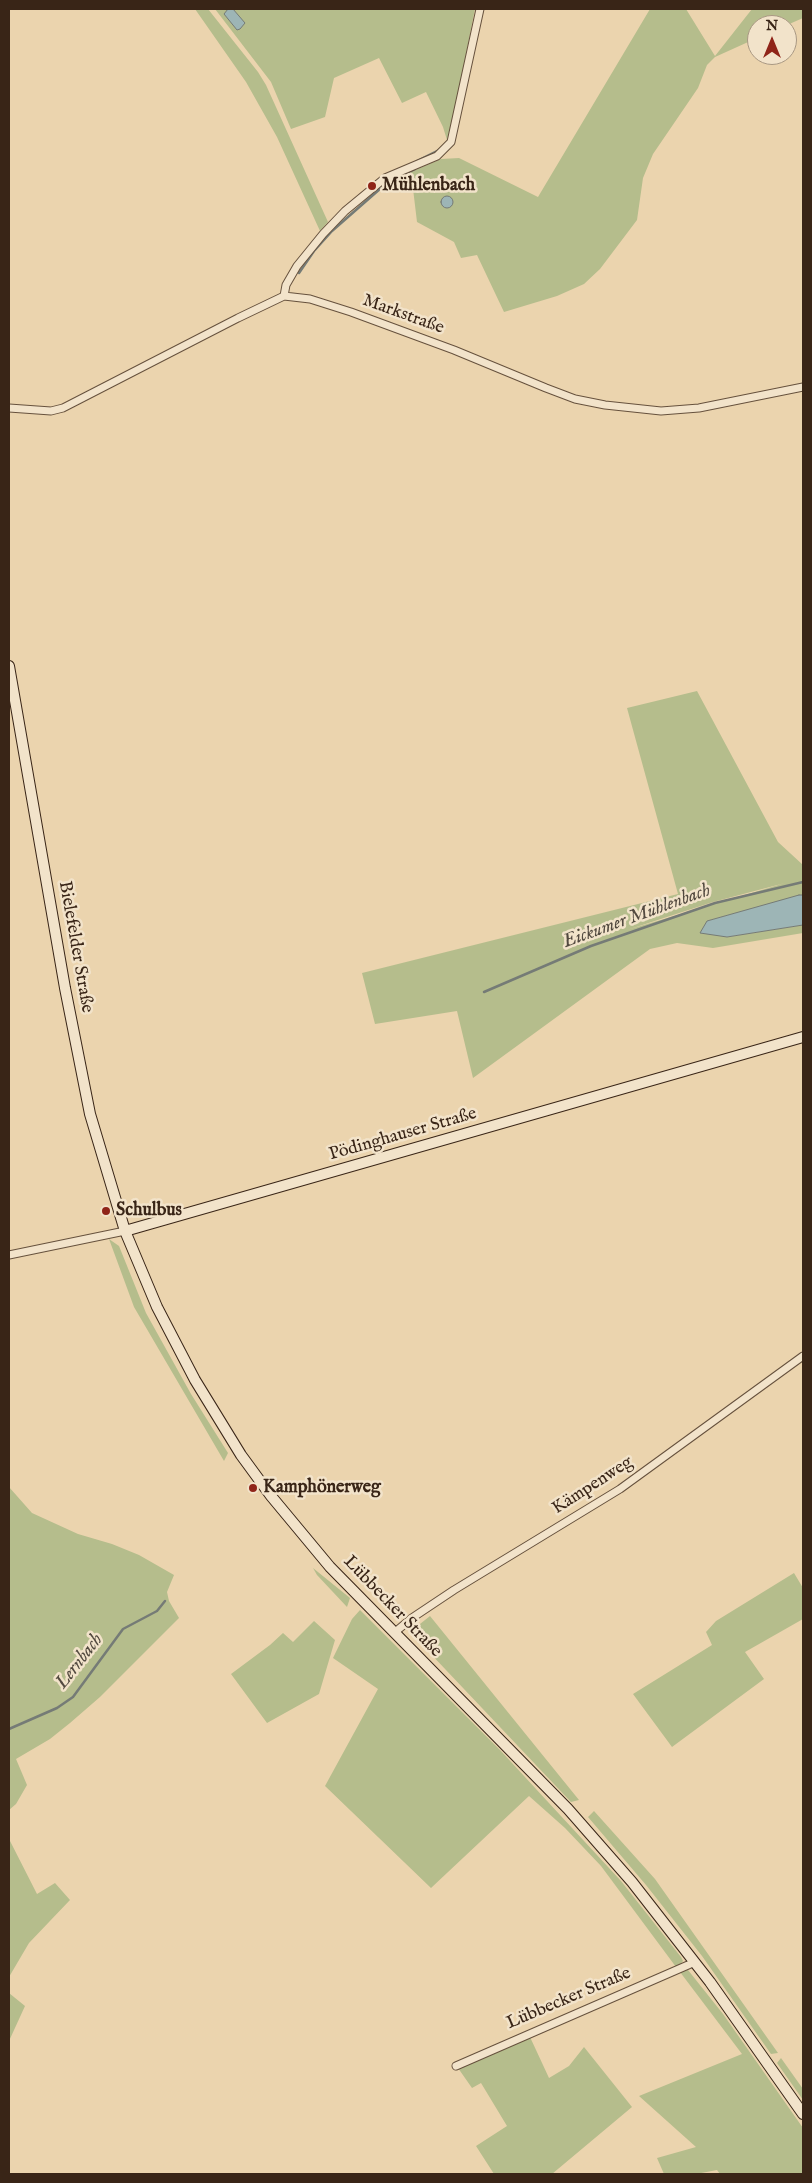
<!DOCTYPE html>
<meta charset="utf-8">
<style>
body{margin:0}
#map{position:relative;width:812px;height:2183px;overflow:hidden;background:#ebd4ae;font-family:"IM FELL English",serif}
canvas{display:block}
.frame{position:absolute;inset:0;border:10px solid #392517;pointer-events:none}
.north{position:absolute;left:747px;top:15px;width:50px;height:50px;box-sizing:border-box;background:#f2e3ca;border:1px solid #a89782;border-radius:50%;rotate:0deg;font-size:14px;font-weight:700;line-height:20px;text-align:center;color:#392517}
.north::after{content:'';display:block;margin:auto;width:18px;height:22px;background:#8f2418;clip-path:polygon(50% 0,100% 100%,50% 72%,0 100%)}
</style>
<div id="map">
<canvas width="812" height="2183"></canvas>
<div class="frame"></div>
<div class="north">N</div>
</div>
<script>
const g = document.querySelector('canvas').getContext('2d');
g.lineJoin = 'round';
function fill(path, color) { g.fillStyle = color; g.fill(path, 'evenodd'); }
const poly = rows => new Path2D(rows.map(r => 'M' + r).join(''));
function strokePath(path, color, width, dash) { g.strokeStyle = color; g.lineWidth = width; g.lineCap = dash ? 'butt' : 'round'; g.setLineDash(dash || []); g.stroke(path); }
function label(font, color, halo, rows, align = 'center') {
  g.font = font + ' "IM FELL English",serif'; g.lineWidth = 5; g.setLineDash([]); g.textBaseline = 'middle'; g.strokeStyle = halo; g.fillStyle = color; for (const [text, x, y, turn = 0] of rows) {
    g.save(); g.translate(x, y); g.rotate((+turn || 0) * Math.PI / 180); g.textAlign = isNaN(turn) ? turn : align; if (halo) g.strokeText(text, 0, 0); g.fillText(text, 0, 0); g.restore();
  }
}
const green = poly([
 [195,9,208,9,258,72,266,85,328,222,320,231,277,137,246,82],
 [215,9,475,9,457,99,447,140,443,127,426,92,402,103,379,58,334,78,325,117,291,129,271,82],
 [650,9,686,9,715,56,752,9,803,9,803,18,787,25,757,25,757,38,715,57,707,65,698,88,653,154,643,178,637,220,600,269,584,284,557,296,504,312,477,255,461,258,454,242,417,222,411,172,441,159,459,158,538,197],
 [697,691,778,842,803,865,803,895,707,921,727,937,803,925,803,933,713,948,677,943,650,949,473,1078,457,1011,375,1024,362,973,678,894,627,708],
 [785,883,627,930,713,902],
 [109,1239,119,1246,146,1313,191,1394,228,1453,224,1461,134,1307],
 [9,1487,32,1513,78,1534,112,1544,139,1555,174,1575,167,1592,169,1601,179,1618,100,1697,70,1723,50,1739,16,1759,27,1785,16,1804,9,1810],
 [313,1568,350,1598,347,1607,317,1575],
 [794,1573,803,1588,803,1619,745,1652,764,1679,672,1747,633,1694,712,1645,706,1632,716,1621],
 [360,1610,500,1750,621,1881,681,1957,683,1961,679,1966,676,1967,601,1866,565,1828,529,1796,431,1888,325,1786,378,1689,333,1658,352,1619],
 [430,1616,579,1800,571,1802,410,1632],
 [314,1621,335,1640,319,1694,267,1723,231,1674,270,1645,283,1633,293,1642],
 [594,1811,655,1879,778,2053,771,2054,702,1956,646,1885,588,1817],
 [9,1839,37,1894,55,1883,70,1900,29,1943,9,1977],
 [688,1970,723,2014,803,2128,803,2174,720,2174,717,2170,696,2174,664,2174,657,2158,696,2147,639,2096,742,2054,680,1972],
 [9,1993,25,2006,9,2041],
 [530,2037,549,2078,569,2066,584,2047,632,2107,552,2174,494,2174,476,2146,507,2126,481,2083,472,2088,458,2068],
 [781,2058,803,2089,803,2100,777,2063]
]);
const water = poly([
 [228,9,233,9,245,23,240,29,237,30,224,14,228,9],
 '441 202a6 6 0 1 1 12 0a6 6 0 1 1-12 0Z',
 [799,895,803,895,803,925,727,937,700,933,707,921,799,895]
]);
const stream = poly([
 [417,161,439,150],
 [299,273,314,251,332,231,389,181,415,169],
 [484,992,591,946,715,903,803,882],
 [9,1729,57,1708,73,1697,123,1629,157,1611,165,1601]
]);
const street = poly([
 [284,296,286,285,297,266,323,234,345,211,385,178,437,156,451,142,480,9],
 [9,408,51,411,63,408,238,318,284,296,310,299,351,312,454,350,546,388,575,399,605,405,661,411,699,408,803,387],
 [9,1255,125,1231],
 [394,1633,412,1618,454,1590,620,1489,803,1356],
 [456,2066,695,1962]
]);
const secondary = poly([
 [9,666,65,988,90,1114,125,1231,157,1307,195,1380,241,1455,271,1496,330,1567,568,1809,632,1882,710,1982,803,2114],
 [125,1231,803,1037]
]);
const markers = [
 [372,186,5,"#8f2418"],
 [106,1211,5,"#8f2418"],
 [253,1488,5,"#8f2418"]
];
const poiNames = [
 ["Mühlenbach",382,186],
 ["Schulbus",116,1211],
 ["Kamphönerweg",263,1488]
];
const streetNames = [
 ["Markstraße",403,315,20],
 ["Bielefelder Straße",75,947,80],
 ["Pödinghauser Straße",403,1135,-16],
 ["Kämpenweg",593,1486,-33],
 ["Lübbecker Straße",392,1607,46],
 ["Lübbecker Straße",569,1999,-23]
];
const waterNames = [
 ["Eickumer Mühlenbach",637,917,-20],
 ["Lernbach",80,1662,-52]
];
fill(green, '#b5bd8c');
fill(water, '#9db5b6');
strokePath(water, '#757b76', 1);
strokePath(stream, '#757b76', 2.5);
strokePath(street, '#66513d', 9);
strokePath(secondary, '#392517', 12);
strokePath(street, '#f2e3ca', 7);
strokePath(secondary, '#f2e3ca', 10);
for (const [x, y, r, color] of markers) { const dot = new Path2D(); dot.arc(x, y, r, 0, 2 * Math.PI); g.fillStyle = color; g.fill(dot); strokePath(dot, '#f2e3ca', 2); }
label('bold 18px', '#392517', '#f2e3ca', poiNames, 'left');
label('18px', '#392517', '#f2e3ca', streetNames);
label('italic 19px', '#52493f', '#f2e3ca', waterNames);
</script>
